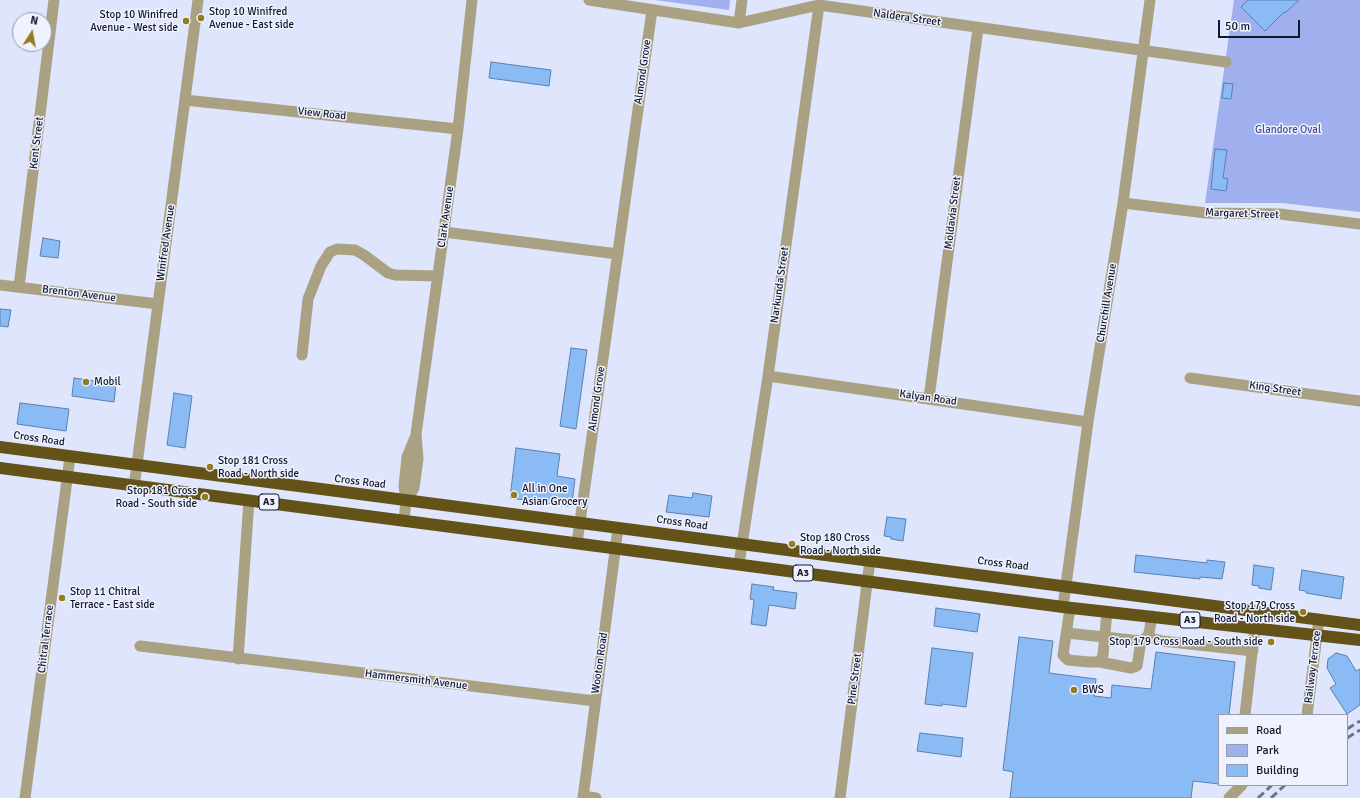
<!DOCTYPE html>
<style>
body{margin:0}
#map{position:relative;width:1360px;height:798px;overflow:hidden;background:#dee5fd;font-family:Signika,sans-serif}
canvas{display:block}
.legend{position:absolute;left:1218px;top:714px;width:130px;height:72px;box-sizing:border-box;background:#eff2ff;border:1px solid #979bab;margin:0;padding:5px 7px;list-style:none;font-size:12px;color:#13182d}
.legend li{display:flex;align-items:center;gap:8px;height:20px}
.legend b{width:20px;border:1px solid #979bab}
.north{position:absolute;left:12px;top:12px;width:40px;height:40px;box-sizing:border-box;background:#eff2ff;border:1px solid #979bab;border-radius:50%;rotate:11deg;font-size:11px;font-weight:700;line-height:16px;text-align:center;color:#13182d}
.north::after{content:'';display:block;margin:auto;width:14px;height:18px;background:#937b22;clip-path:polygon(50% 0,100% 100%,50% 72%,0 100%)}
.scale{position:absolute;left:1218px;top:20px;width:82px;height:18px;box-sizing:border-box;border:2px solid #13182d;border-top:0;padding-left:5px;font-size:12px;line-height:14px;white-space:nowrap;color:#13182d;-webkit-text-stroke:3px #eff2ff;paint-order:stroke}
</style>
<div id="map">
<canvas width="1360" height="798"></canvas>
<ul class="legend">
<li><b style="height:5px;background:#aaa182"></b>Road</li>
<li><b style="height:11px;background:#a0b0ef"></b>Park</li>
<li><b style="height:11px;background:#8abbf5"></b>Building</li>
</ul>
<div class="north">N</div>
<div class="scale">50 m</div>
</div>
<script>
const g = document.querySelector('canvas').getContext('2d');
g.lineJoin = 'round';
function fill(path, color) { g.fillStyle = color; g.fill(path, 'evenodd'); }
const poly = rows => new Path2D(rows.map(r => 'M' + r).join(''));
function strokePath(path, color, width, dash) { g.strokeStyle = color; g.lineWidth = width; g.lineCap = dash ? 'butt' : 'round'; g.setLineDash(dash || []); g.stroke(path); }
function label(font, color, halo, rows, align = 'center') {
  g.font = font + ' Signika,sans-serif'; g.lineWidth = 3; g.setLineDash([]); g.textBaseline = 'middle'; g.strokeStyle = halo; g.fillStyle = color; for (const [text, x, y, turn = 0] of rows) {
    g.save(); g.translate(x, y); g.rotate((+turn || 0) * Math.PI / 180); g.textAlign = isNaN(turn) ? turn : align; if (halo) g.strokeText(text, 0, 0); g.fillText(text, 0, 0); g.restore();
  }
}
const green = poly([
 [655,0,730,0,729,10],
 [1234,0,1360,0,1360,212,1282,203,1205,203]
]);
const building = poly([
 [1248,0,1299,0,1285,13,1284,12,1265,31,1241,7,1248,0],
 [491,62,551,70,549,86,489,78,491,62],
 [1224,83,1233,84,1231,99,1222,98,1224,83],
 [1215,149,1227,150,1223,178,1228,179,1226,191,1211,189,1215,149],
 [43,238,60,241,58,258,40,256,43,238],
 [0,309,11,310,8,327,0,326,0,309],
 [571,348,587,350,576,429,560,426,571,348],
 [74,378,116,384,114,402,72,396,74,378],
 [174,393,192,396,185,448,167,445,174,393],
 [20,403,69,409,66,431,17,424,20,403],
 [516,448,560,454,557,476,575,479,572,503,568,506,510,498,516,448],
 [693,493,712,496,709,517,666,512,669,495,692,498,693,493],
 [887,517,906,519,903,541,891,539,891,537,884,536,887,517],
 [1136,555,1207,563,1207,560,1225,562,1222,579,1200,577,1200,579,1134,572,1136,555],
 [1254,565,1274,568,1271,590,1259,588,1259,586,1252,585,1254,565],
 [1302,570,1344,577,1341,599,1306,593,1306,591,1299,590,1302,570],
 [752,584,774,587,773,590,797,593,795,609,769,605,766,626,751,624,754,600,750,599,752,584],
 [936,608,980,614,977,632,934,626,936,608],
 [1019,637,1053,641,1049,673,1096,679,1094,696,1111,698,1112,685,1151,689,1156,652,1235,662,1229,715,1219,715,1219,784,1193,781,1191,798,1010,798,1013,772,1003,770,1019,637],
 [932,648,973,653,966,707,942,704,942,706,925,704,932,648],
 [1336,653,1347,656,1356,671,1360,669,1360,705,1347,714,1330,688,1336,684,1327,668,1328,659,1336,653],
 [920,733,963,738,961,757,917,751,920,733]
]);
const minor = poly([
 [589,0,739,23,819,5,1226,62],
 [739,23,742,0],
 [185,100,458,129],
 [1123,203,1206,213,1280,214,1360,224],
 [444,232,618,254],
 [0,285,158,304],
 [19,287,54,0],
 [302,355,308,299,321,266,330,252,337,249,355,250,364,255,388,273,395,275,438,276],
 [768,376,1088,422],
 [1190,378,1360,401],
 [929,398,978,28],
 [134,487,198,0],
 [406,501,414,488,418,459,416,434,458,129,472,0],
 [404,521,406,501,404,486,407,457,416,435],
 [577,543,652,10],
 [739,564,768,376,819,5],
 [1063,607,1088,422,1123,203,1150,0],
 [1070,608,1063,655,1068,660,1089,662,1100,662,1103,655,1107,612],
 [1067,633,1141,641,1147,637,1149,633,1152,616],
 [1147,637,1162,641,1253,651],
 [140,646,595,701],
 [238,659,249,500],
 [1100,662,1131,668,1137,666,1141,641],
 [1245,715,1255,627],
 [1307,715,1319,619],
 [583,796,596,798],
 [25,798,70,457],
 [583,798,618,528],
 [840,798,870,560],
 [1229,798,1242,785]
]);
const highway = poly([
 [0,447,1360,625],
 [0,468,1063,607,1360,640]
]);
const rail = poly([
 [1347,729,1360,721],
 [1347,738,1360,730],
 [1258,798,1272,785],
 [1271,798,1285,785]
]);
const markers = [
 [201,18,4,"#937b22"],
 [186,21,4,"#937b22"],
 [86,382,4,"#937b22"],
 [210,467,4,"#937b22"],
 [514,495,4,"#937b22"],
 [205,497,4,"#937b22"],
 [792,544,4,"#937b22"],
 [62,598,4,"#937b22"],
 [1303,612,4,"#937b22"],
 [1271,642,4,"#937b22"],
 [1074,690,4,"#937b22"]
];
const shields = [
 [269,502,20],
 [803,573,20],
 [1190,620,20]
];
const shieldNames = [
 ["A3",269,502],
 ["A3",803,573],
 ["A3",1190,620]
];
const poiNames = [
 ["Stop 10 Winifred",209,12],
 ["Avenue - East side",209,25],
 ["Stop 10 Winifred",178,15,"right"],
 ["Avenue - West side",178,28,"right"],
 ["Mobil",94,382],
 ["Stop 181 Cross",218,461],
 ["Road - North side",218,474],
 ["All in One",522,489],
 ["Asian Grocery",522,502],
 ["Stop 181 Cross",197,491,"right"],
 ["Road - South side",197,504,"right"],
 ["Stop 180 Cross",800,538],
 ["Road - North side",800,551],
 ["Stop 11 Chitral",70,592],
 ["Terrace - East side",70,605],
 ["Stop 179 Cross",1295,606,"right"],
 ["Road - North side",1295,619,"right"],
 ["Stop 179 Cross Road - South side",1263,642,"right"],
 ["BWS",1082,690]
];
const streetNames = [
 ["Naldera Street",907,18,8],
 ["Almond Grove",643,72,-82],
 ["View Road",322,114,6],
 ["Kent Street",37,143,-83],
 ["Moldavia Street",953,213,-83],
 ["Margaret Street",1242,214,2],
 ["Clark Avenue",446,217,-82],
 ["Winifred Avenue",166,243,-82],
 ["Narkunda Street",780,285,-82],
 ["Brenton Avenue",79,294,7],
 ["Churchill Avenue",1107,303,-81],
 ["King Street",1275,389,8],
 ["Kalyan Road",928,398,8],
 ["Almond Grove",597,399,-82],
 ["Cross Road",39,439,8],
 ["Cross Road",360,482,7],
 ["Cross Road",682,523,8],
 ["Cross Road",1003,564,7],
 ["Chitral Terrace",46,639,-83],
 ["Wooton Road",600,663,-82],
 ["Railway Terrace",1313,667,-83],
 ["Pine Street",855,679,-83],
 ["Hammersmith Avenue",416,680,7]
];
const parkNames = [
 ["Glandore Oval",1288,130]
];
fill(green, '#a0b0ef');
fill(building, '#8abbf5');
strokePath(building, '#5981b0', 1);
strokePath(minor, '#aaa182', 11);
strokePath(highway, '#635319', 12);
strokePath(rail, '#6c7288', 3, [8, 4]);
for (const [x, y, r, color] of markers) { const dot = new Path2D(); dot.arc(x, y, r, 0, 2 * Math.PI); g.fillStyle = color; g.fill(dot); strokePath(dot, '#eff2ff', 1.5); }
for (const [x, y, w] of shields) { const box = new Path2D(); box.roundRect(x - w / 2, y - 8, w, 16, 3); g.fillStyle = '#eff2ff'; g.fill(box); strokePath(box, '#13182d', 1); }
label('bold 10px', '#13182d', null, shieldNames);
label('11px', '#13182d', '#eff2ff', poiNames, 'left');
label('11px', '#13182d', '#eff2ff', streetNames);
label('11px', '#424f9e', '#eff2ff', parkNames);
</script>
